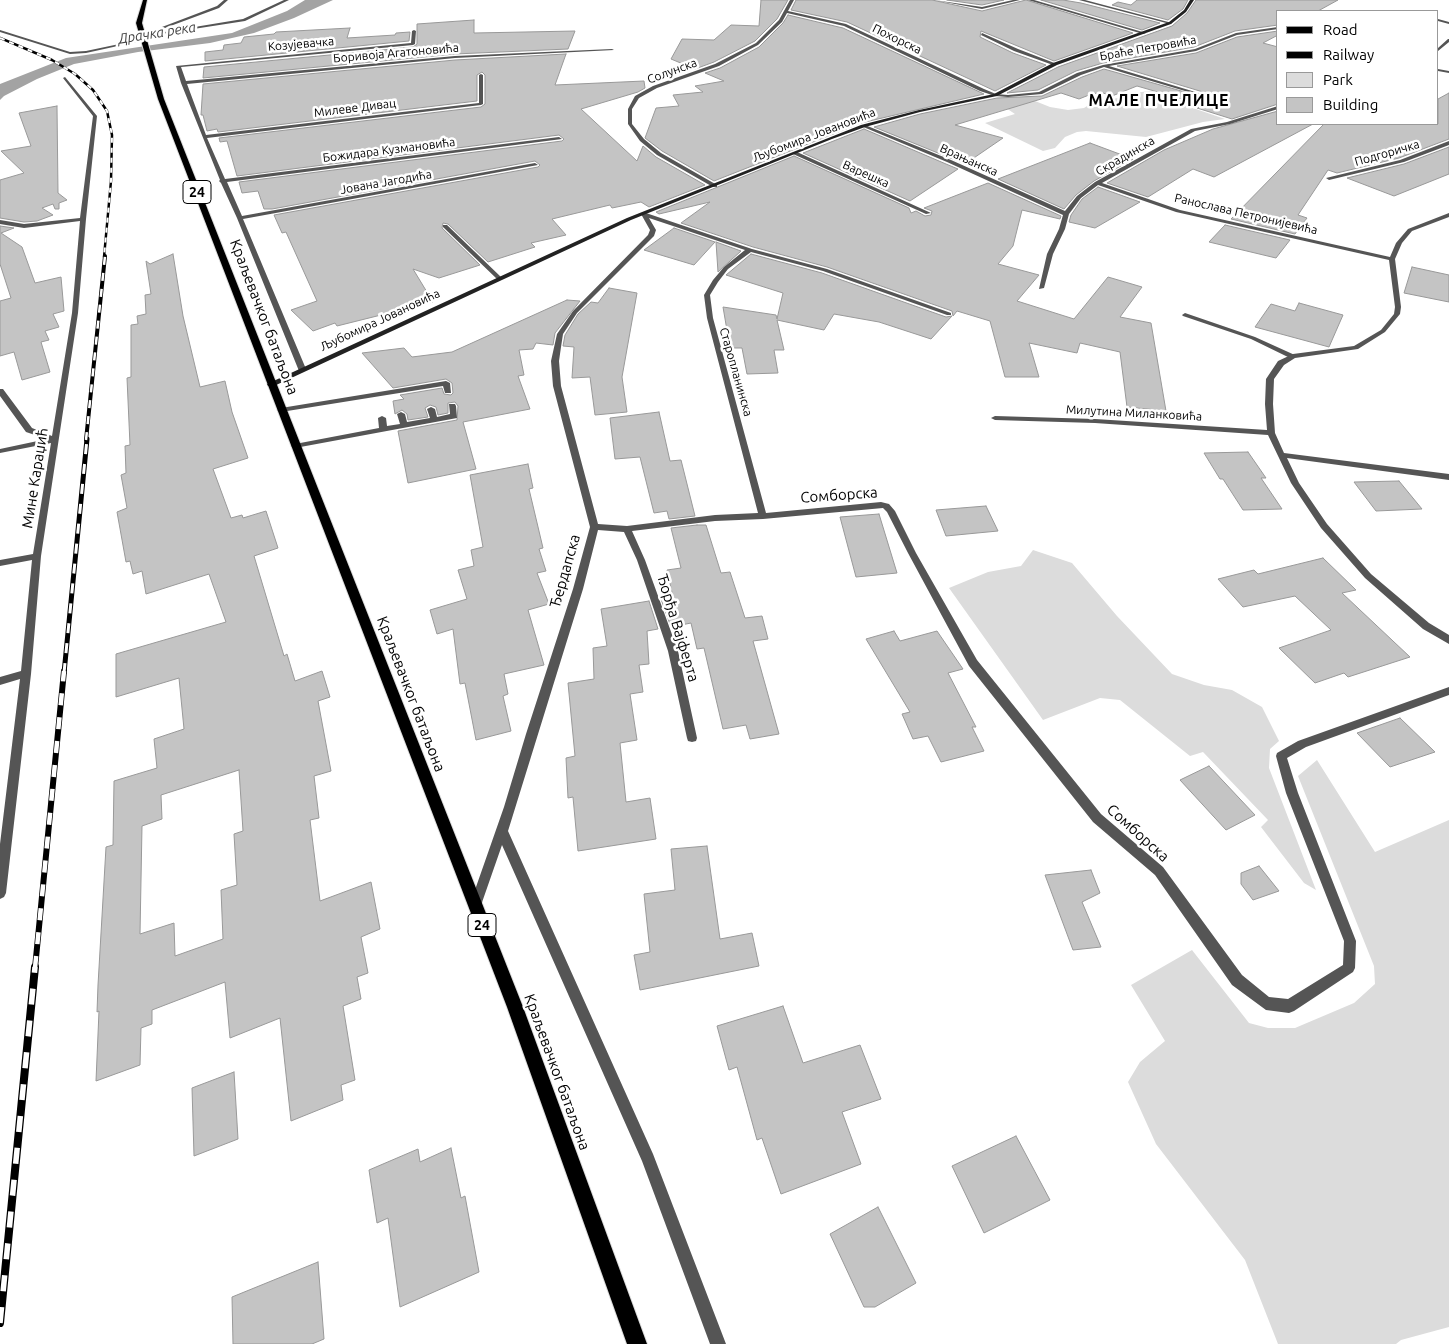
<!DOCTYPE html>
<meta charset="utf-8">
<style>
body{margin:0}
#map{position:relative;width:1449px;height:1344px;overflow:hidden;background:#fff;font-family:Ubuntu,sans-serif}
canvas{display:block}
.legend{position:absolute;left:1276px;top:10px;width:162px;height:115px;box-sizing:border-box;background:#fff;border:1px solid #999;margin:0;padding:6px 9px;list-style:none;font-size:15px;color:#000}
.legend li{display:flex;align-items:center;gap:10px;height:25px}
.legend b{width:25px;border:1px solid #999}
</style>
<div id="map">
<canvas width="1449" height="1344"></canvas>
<ul class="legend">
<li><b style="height:6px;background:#000"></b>Road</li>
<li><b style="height:6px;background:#000"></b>Railway</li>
<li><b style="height:14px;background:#dcdcdc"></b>Park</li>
<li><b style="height:14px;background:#c4c4c4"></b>Building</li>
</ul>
</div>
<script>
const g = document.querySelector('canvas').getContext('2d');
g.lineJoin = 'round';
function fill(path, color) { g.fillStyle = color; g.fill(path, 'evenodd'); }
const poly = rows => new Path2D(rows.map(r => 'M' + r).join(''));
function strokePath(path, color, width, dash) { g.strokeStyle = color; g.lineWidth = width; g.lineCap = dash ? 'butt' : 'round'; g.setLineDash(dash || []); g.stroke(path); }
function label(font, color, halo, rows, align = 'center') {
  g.font = font + ' Ubuntu,sans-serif'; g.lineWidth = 5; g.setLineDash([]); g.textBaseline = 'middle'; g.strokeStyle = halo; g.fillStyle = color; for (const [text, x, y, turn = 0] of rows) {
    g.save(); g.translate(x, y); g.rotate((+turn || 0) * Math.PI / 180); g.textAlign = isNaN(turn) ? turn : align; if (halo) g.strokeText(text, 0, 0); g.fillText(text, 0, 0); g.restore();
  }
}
const green = poly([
 [1163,89,1182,95,1174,99,1190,107,1225,119,1203,122,1146,137,1086,131,1077,132,1065,137,1055,148,1043,151,985,123,1015,114,1000,104,1030,99,1050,107,1068,110,1084,108,1092,103,1103,102,1135,93],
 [1033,550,1072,563,1117,616,1172,674,1204,685,1232,690,1262,707,1279,741,1270,749,1269,768,1316,890,1304,883,1261,827,1268,820,1203,752,1190,756,1120,700,1100,698,1043,720,949,588,988,572,1021,566],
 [1317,760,1375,852,1449,820,1449,1327,1401,1340,1396,1344,1278,1344,1245,1260,1156,1144,1128,1082,1140,1062,1165,1041,1131,985,1192,950,1249,1023,1268,1028,1295,1028,1354,1003,1375,984,1374,966,1298,776]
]);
const water = poly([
 [305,0,333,0,294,18,254,33,210,43,138,52,74,64,37,79,4,96,0,100,0,84,66,58,232,33,287,11]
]);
const building = poly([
 [761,0,788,0,777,19,755,41,714,62,695,69,671,59,682,39,714,40,731,25,759,26,761,0],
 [796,0,932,0,982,11,1026,0,1133,33,1054,61,981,31,980,37,1013,53,1046,65,995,91,847,22,791,10,796,0],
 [947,0,1004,0,982,5,947,0],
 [1041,0,1063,0,1081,3,1160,23,1142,30,1041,0],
 [1137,0,1188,0,1183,9,1168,20,1112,5,1118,2,1131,5,1137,0],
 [1196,0,1338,0,1318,11,1278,11,1278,25,1235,31,1194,47,1103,63,1076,71,1038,90,1007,93,1058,67,1172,26,1187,13,1196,0],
 [788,15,843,28,984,94,861,123,714,181,662,151,645,138,656,108,679,106,673,95,703,92,695,86,724,81,705,73,720,68,759,47,783,23,788,15],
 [474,20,474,33,575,31,568,49,455,54,203,78,204,67,413,47,417,44,417,24,474,20],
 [350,28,347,38,395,35,396,33,410,32,409,41,205,61,205,52,223,50,224,45,241,43,244,37,274,34,276,32,350,28],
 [1278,31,1278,35,1263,43,1278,47,1278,104,1232,119,1197,108,1203,105,1137,86,1112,96,1103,93,1098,94,1094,93,1079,99,1061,93,955,125,1003,138,965,164,874,127,920,114,997,98,1042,96,1082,77,1104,69,1213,100,1213,95,1117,66,1196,53,1237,37,1278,31],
 [566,54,555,85,644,81,645,88,638,92,581,109,637,161,643,146,656,157,705,185,649,207,641,202,612,208,610,205,552,219,566,235,531,243,535,247,488,262,448,224,443,223,442,228,480,265,439,278,413,269,433,302,337,326,335,323,313,331,291,310,317,301,286,232,282,233,274,215,538,167,540,165,535,161,272,209,264,209,258,191,242,193,239,182,562,141,564,139,559,135,237,176,227,141,220,142,219,138,481,107,485,104,485,75,482,72,477,75,477,101,218,132,217,129,207,131,203,115,201,115,203,84,455,60,566,54],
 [1449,93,1449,139,1399,158,1337,173,1328,170,1298,215,1307,218,1295,234,1231,219,1324,124,1438,124,1438,99,1449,93],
 [57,106,58,193,67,200,59,203,59,209,55,209,53,204,42,208,53,215,37,221,24,222,0,218,0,180,24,173,1,151,31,146,19,113,57,106],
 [1278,111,1278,124,1313,124,1214,177,1193,169,1148,197,1107,183,1164,150,1213,129,1278,111],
 [864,129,946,164,958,169,910,201,803,153,864,129],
 [1090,143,1133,159,1094,181,1076,195,1064,209,998,179,1090,143],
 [1449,147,1449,174,1394,196,1347,178,1404,164,1449,147],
 [794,156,909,208,911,213,916,211,925,216,931,215,932,211,924,208,988,183,1061,216,1060,219,1022,210,1013,246,998,264,1039,275,1017,301,1074,319,1108,277,1142,287,1120,317,1151,323,1166,411,1127,407,1120,352,1080,343,1077,353,1029,343,1039,377,1005,377,990,321,957,311,953,316,952,311,827,267,753,247,681,223,710,202,659,214,656,212,794,156],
 [1098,187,1140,202,1095,228,1069,222,1071,215,1082,199,1098,187],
 [1225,225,1290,240,1276,258,1209,242,1225,225],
 [0,226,14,228,1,233,22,247,35,283,61,277,64,311,53,314,59,327,45,331,49,340,41,342,50,372,22,380,14,352,0,356,0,301,11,298,0,264,0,226],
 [674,228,715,242,694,265,644,250,674,228],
 [716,242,741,251,718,272,716,242],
 [173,254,183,316,200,387,225,381,232,412,248,458,213,469,231,518,242,515,243,518,266,511,278,548,254,556,284,656,287,654,295,681,322,671,330,697,318,701,331,771,314,776,319,818,310,820,320,901,371,882,380,929,361,937,368,973,357,977,361,999,343,1006,355,1080,341,1085,343,1100,291,1121,280,1018,230,1038,225,982,152,1010,152,1024,141,1028,140,1065,96,1081,99,1011,97,1012,98,985,106,847,113,845,114,781,157,768,154,739,184,729,179,678,116,697,116,654,226,622,209,574,146,594,142,571,133,574,130,561,126,562,117,512,127,508,121,475,126,473,125,446,130,445,127,378,131,377,131,325,138,324,137,316,146,314,145,295,151,294,146,261,150,264,173,254],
 [239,770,243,831,234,834,237,885,221,890,223,939,175,956,174,923,140,934,142,826,162,819,161,795,239,770],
 [751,254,822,273,946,317,952,316,931,339,879,322,834,314,824,330,777,320,784,350,774,350,778,373,747,374,742,348,730,348,723,307,776,315,777,319,783,293,726,275,751,254],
 [1412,267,1449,275,1449,302,1404,293,1412,267],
 [609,288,637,293,622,377,627,412,595,415,590,377,572,378,574,347,563,346,565,335,578,314,591,302,598,303,609,288],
 [567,300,580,301,555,333,553,345,536,343,533,349,519,350,524,375,518,376,530,409,463,422,476,469,408,483,398,431,457,420,458,406,455,402,448,403,448,413,438,415,436,407,430,405,425,408,428,417,408,420,407,414,402,410,395,414,393,401,404,399,400,395,442,388,444,394,451,395,453,393,452,383,446,379,393,388,362,353,404,348,412,357,452,352,567,300],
 [1299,303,1343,315,1329,347,1255,327,1271,304,1295,311,1299,303],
 [659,412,670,461,681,460,695,516,669,519,667,511,654,513,640,457,615,459,610,418,659,412],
 [1248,452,1266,478,1261,478,1282,509,1243,510,1223,479,1220,479,1204,453,1248,452],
 [528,464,533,488,529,489,543,548,539,549,546,571,537,573,549,604,528,610,544,665,504,674,508,694,503,696,511,731,476,740,465,683,460,684,453,629,437,634,430,610,467,599,458,570,474,566,471,550,483,547,470,475,528,464],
 [1399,481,1422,509,1376,511,1354,482,1399,481],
 [986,506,998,531,946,536,936,510,986,506],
 [879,514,897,573,856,577,840,517,879,514],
 [697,525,706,525,721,573,730,572,745,618,762,616,768,639,753,641,779,734,750,739,746,725,723,729,704,648,697,649,691,623,671,627,661,599,673,597,667,570,681,568,671,528,697,525],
 [1323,558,1356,590,1342,593,1410,657,1348,677,1344,673,1315,683,1279,648,1331,630,1295,596,1243,607,1218,579,1254,570,1258,574,1323,558],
 [649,601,658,629,647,631,649,664,639,665,643,692,630,694,637,740,620,743,626,802,650,798,656,839,578,851,573,797,568,798,566,758,575,756,568,683,594,679,593,648,607,646,601,609,649,601],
 [894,631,900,641,937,631,963,669,948,673,976,727,972,727,984,751,941,762,928,736,913,739,902,714,910,712,866,639,894,631],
 [1400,718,1435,752,1390,767,1357,733,1400,718],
 [1209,766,1255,815,1226,830,1180,780,1209,766],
 [707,846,720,939,752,933,759,966,640,990,634,955,650,952,644,894,675,890,671,849,707,846],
 [1259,866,1279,891,1253,900,1241,884,1241,873,1259,866],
 [1091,870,1100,893,1082,902,1101,947,1073,950,1045,875,1091,870],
 [783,1006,803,1063,860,1045,881,1099,842,1112,861,1164,781,1194,762,1138,757,1140,737,1067,729,1070,717,1026,783,1006],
 [234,1072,238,1139,194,1156,192,1088,234,1072],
 [1016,1136,1050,1200,984,1233,952,1166,1016,1136],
 [451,1148,461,1198,465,1196,479,1272,400,1307,388,1218,377,1223,369,1170,418,1149,420,1162,451,1148],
 [878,1207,916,1283,875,1307,864,1307,830,1234,878,1207],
 [318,1262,324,1339,312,1344,233,1344,232,1297,318,1262]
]);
const lane = poly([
 [224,0,228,0,219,8,165,28,162,27,217,6,224,0],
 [284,0,289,0,245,21,142,37,140,36,243,19,284,0],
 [1079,0,1085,0,1172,23,1170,24,1079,0],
 [1185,313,1255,337,1297,356,1290,358,1251,339,1183,316,1182,315,1185,313],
 [446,381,450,383,451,393,445,393,443,386,281,412,277,410,281,408,446,381],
 [449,404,455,404,456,406,457,418,295,448,291,446,295,444,379,428,378,418,382,416,386,418,387,426,400,424,397,414,401,412,405,414,407,422,430,418,427,409,431,407,435,409,437,417,450,414,449,404]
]);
const street = poly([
 [790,0,794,0,788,11,846,24,984,89,996,94,1008,95,1039,92,1077,73,1103,65,1195,49,1236,33,1278,27,1278,29,1237,35,1196,51,1109,66,1212,97,1212,99,1104,67,1081,75,1042,94,1008,97,995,96,980,91,844,26,787,13,782,22,758,45,719,66,657,88,639,98,632,109,632,124,644,139,661,153,717,185,717,187,713,187,657,155,640,141,628,124,628,109,635,96,653,86,715,64,756,43,779,20,790,0],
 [934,0,982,7,1013,0,1020,0,982,9,934,0],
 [1028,0,1034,0,1146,33,1143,34,1028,0],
 [1361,10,1388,10,1390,11,1359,11,1361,10],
 [1438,19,1449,22,1449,24,1438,21,1438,19],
 [0,30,70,52,86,51,143,39,145,40,86,53,70,54,0,32,0,30],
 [414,30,416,31,415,44,413,45,181,67,186,81,455,56,612,49,614,50,455,58,187,84,206,135,479,103,479,75,481,74,483,75,483,104,481,105,207,138,225,179,559,137,562,139,227,182,242,216,535,163,538,165,243,219,306,369,299,371,237,218,221,183,219,181,220,180,181,83,176,66,411,43,412,31,414,30],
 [982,33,1018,49,1057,64,1053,65,1014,51,981,35,982,33],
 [1448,39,1449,39,1449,42,1438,51,1438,48,1448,39],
 [1438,69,1449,71,1449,73,1438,71,1438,69],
 [65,77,97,116,86,219,78,313,41,556,31,674,6,893,4,897,0,899,0,844,20,679,0,685,0,677,21,671,32,560,0,566,0,560,33,554,51,443,0,453,0,449,47,439,26,432,0,396,0,389,3,389,32,428,52,436,72,313,80,221,24,228,0,224,0,220,24,224,80,218,93,116,63,78,65,77],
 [1278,106,1278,109,1230,124,1195,131,1102,183,1180,210,1390,257,1396,243,1408,229,1449,213,1449,217,1412,231,1402,243,1395,259,1401,307,1400,314,1385,332,1358,349,1295,358,1284,365,1274,379,1273,404,1275,433,1284,453,1449,474,1449,480,1287,458,1299,483,1327,524,1371,574,1429,623,1449,635,1449,644,1423,629,1365,578,1321,528,1291,483,1268,435,1095,423,995,420,991,418,995,416,1095,419,1267,430,1265,404,1266,379,1278,361,1293,354,1354,346,1381,330,1394,314,1395,307,1389,260,1176,212,1098,185,1081,198,1069,214,1065,229,1053,254,1044,288,1039,289,1047,254,1059,229,1063,215,947,162,861,126,865,125,951,160,1065,211,1077,196,1095,182,1191,129,1227,122,1278,106],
 [1449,141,1449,145,1404,162,1329,180,1326,178,1400,160,1449,141],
 [793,152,797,152,931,213,926,214,793,154,793,152],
 [642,213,646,213,752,249,827,269,951,313,951,315,947,315,823,271,751,252,728,269,718,282,710,295,713,318,766,513,881,502,889,504,895,511,916,553,977,660,1101,814,1163,867,1242,975,1269,997,1288,999,1343,965,1344,941,1286,793,1276,756,1277,753,1298,741,1449,687,1449,695,1306,747,1287,758,1298,793,1356,941,1355,968,1353,972,1294,1011,1289,1013,1266,1010,1232,985,1155,875,1093,822,969,666,908,553,887,512,883,508,763,519,715,521,632,531,645,560,678,651,697,738,696,741,692,742,688,741,687,738,668,651,637,560,624,532,598,530,583,589,508,831,653,1154,726,1344,710,1344,642,1161,502,845,479,911,475,913,471,911,469,907,504,807,526,734,573,589,590,527,553,386,551,361,557,334,573,311,648,235,650,230,641,214,642,213],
 [649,218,745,250,724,267,713,280,704,295,707,318,758,513,715,515,627,526,598,524,561,386,559,361,561,347,563,334,577,313,654,236,656,230,649,218],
 [443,225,447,225,501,277,501,279,497,279,443,227,443,225]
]);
const secondary = poly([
 [1190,0,1194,0,1186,12,1171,24,1057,65,997,96,920,112,865,127,832,139,631,220,274,386,268,386,267,384,627,218,861,125,919,110,994,94,1053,63,1169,22,1184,10,1190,0]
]);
const primary = poly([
 [143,0,147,0,142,23,164,99,523,1007,647,1344,627,1344,507,1007,158,99,136,23,143,0]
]);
const railFar4 = poly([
 [0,38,52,60,75,74,93,90,107,111,112,135,111,181,104,257]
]);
const railFar3 = poly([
 [86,440,105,256]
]);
const railFar2 = poly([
 [64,673,87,439]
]);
const railFar1 = poly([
 [35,968,64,671]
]);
const rail = poly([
 [0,1323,35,967]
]);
const farStreetnames = [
 ["Похорска",897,39,26],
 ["Козујевачка",301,44,-5],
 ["Браће Петровића",1148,48,-10],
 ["Боривоја Агатоновића",396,53,-5],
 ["Солунска",672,71,-20],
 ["Милеве Дивац",355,108,-7],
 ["Љубомира Јовановића",814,135,-21],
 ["Божидара Кузмановића",389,150,-7],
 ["Подгоричка",1387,153,-16],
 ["Скрадинска",1125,156,-30],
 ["Врањанска",969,160,24],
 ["Варешка",866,174,24],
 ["Јована Јагодића",386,182,-10],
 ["Ранослава Петронијевића",1246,214,13],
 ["Љубомира Јовановића",380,320,-25],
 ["Старопланинска",736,372,74],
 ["Милутина Миланковића",1134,413,3]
];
const farWaternames = [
 ["Драчка река",157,33,-9]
];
const shields = [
 [197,192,28],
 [482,925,28]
];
const shieldNames = [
 ["24",197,192],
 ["24",482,925]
];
const streetNames = [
 ["Краљевачког батаљона",264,317,69],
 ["Мине Караџић",35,478,-81],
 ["Сомборска",839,495,-4],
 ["Ђердапска",565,571,-74],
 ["Ђорђа Вајферта",678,628,73],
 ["Краљевачког батаљона",411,694,69],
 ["Сомборска",1138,833,42],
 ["Краљевачког батаљона",557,1072,70]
];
const farDistrictnames = [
 ["МАЛЕ ПЧЕЛИЦЕ",1159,101]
];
fill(green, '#dcdcdc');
fill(water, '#a3a3a3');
fill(building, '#c4c4c4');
strokePath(building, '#999', 1);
strokePath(primary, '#dbdbdb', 2);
fill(lane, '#555');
fill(street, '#555');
fill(secondary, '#222');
fill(primary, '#000');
strokePath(railFar4, '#000', 2.5);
strokePath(railFar3, '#000', 4);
strokePath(railFar2, '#000', 5);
strokePath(railFar1, '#000', 6);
strokePath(rail, '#000', 8);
strokePath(railFar4, '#fff', 2, [5]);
strokePath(railFar3, '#fff', 2.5, [8]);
strokePath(railFar2, '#fff', 3, [10]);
strokePath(railFar1, '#fff', 4.5, [12]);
strokePath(rail, '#fff', 5.5, [16]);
label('12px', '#000', '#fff', farStreetnames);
label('italic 14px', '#444', '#fff', farWaternames);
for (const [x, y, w] of shields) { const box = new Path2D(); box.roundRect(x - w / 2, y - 11.5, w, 23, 4); g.fillStyle = '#fff'; g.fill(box); strokePath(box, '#000', 1); }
label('bold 14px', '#000', null, shieldNames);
label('15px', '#000', '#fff', streetNames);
g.letterSpacing = '1px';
label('bold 16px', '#000', '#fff', farDistrictnames);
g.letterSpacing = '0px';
</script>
